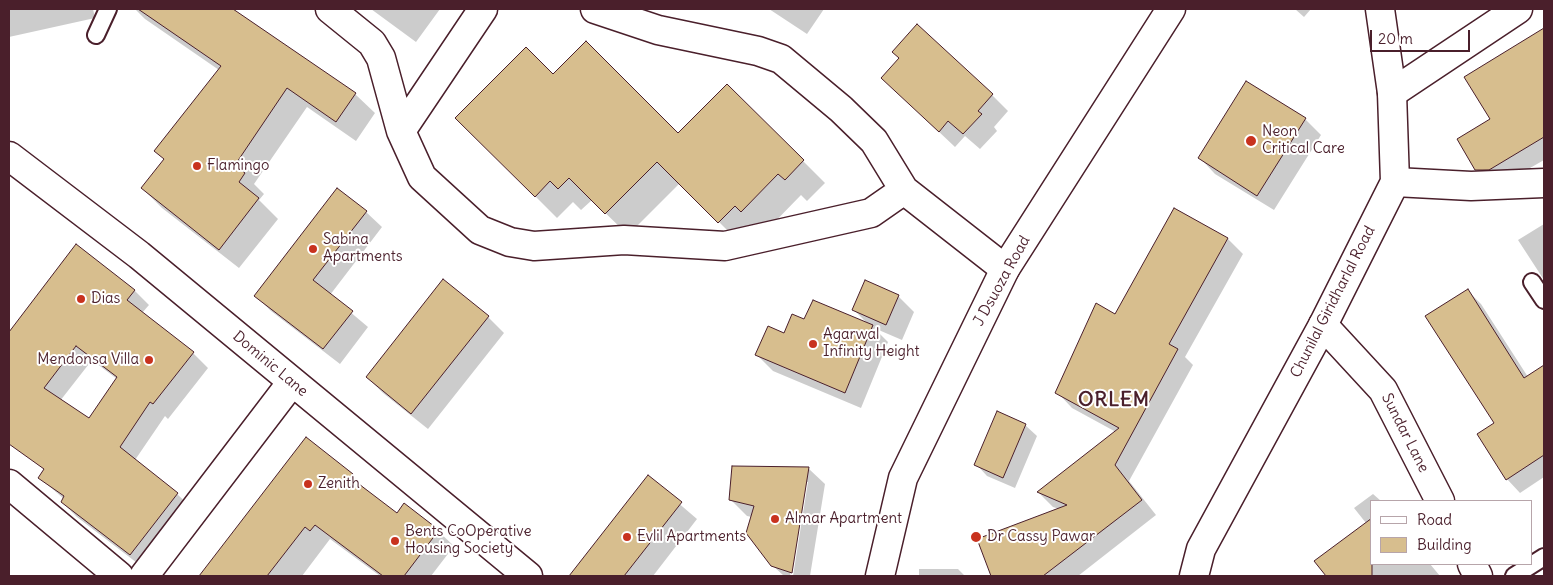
<!DOCTYPE html>
<style>
body{margin:0}
#map{position:relative;width:1553px;height:585px;overflow:hidden;background:#fff;font-family:Delius,sans-serif}
canvas{display:block}
.frame{position:absolute;inset:0;border:10px solid #4a1f2b;pointer-events:none}
.legend{position:absolute;left:1370px;top:500px;width:162px;height:65px;box-sizing:border-box;background:#fff;border:1px solid #b7a5aa;margin:0;padding:6px 9px;list-style:none;font-size:15px;color:#4a1f2b}
.legend li{display:flex;align-items:center;gap:10px;height:25px}
.legend b{width:25px;border:1px solid #b7a5aa}
.scale{position:absolute;left:1370px;top:30px;width:100px;height:22px;box-sizing:border-box;border:2px solid #4a1f2b;border-top:0;padding-left:6px;font-size:15px;line-height:18px;white-space:nowrap;color:#4a1f2b;-webkit-text-stroke:4px #fff;paint-order:stroke}
</style>
<div id="map">
<canvas width="1553" height="585"></canvas>
<div class="frame"></div>
<ul class="legend">
<li><b style="height:6px;background:#fff"></b>Road</li>
<li><b style="height:14px;background:#d7be8e"></b>Building</li>
</ul>
<div class="scale">20 m</div>
</div>
<script>
const g = document.querySelector('canvas').getContext('2d');
g.lineJoin = 'round';
function fill(path, color) { g.fillStyle = color; g.fill(path, 'evenodd'); }
const poly = rows => new Path2D(rows.map(r => 'M' + r).join(''));
function strokePath(path, color, width, dash) { g.strokeStyle = color; g.lineWidth = width; g.lineCap = dash ? 'butt' : 'round'; g.setLineDash(dash || []); g.stroke(path); }
function label(font, color, halo, rows, align = 'center') {
  g.font = font + ' Delius,sans-serif'; g.lineWidth = 4; g.setLineDash([]); g.textBaseline = 'middle'; g.strokeStyle = halo; g.fillStyle = color; for (const [text, x, y, turn = 0] of rows) {
    g.save(); g.translate(x, y); g.rotate((+turn || 0) * Math.PI / 180); g.textAlign = isNaN(turn) ? turn : align; if (halo) g.strokeText(text, 0, 0); g.fillText(text, 0, 0); g.restore();
  }
}
const shadow = poly([
 [9,9,93,9,95,18,9,37],
 [135,9,231,9,355,94,375,113,356,141,307,107,254,184,264,194,259,200,278,219,239,268,162,208,142,188,165,160,219,70,145,19],
 [371,9,440,9,416,42],
 [769,9,824,9,807,34],
 [1295,9,1311,9,1304,17],
 [1539,32,1544,38,1544,160,1504,183,1491,184,1476,169,1491,120],
 [900,59,992,95,1008,111,994,127,997,131,980,149,965,136,955,147,882,78],
 [553,76,678,135,727,85,825,183,807,201,801,195,764,233,741,244,680,183,628,235,592,200,581,210,573,202,557,218,457,118],
 [1305,119,1321,135,1274,210,1215,174,1200,158],
 [1175,209,1228,239,1243,254,1185,357,1193,365,1129,481,1156,515,1078,576,993,576,979,540,1059,509,1053,507,1038,492,1116,432,1072,408,1057,392,1115,316],
 [366,212,382,227,330,295,368,327,340,364,271,311,256,296],
 [1544,224,1544,280,1518,240],
 [134,290,149,305,142,313,193,353,208,368,168,419,165,416,135,460,177,494,192,508,145,569,77,517,62,502,64,499,40,478,44,470,38,463,9,441,9,356,39,317],
 [92,360,117,379,89,420,60,401],
 [1467,290,1481,304,1528,377,1544,366,1544,477,1520,493,1507,479],
 [898,296,914,312,902,340,874,328,888,342,861,408,773,371,757,355,805,321,869,325,854,310],
 [488,317,504,333,428,429,383,393,367,377],
 [1025,425,1037,436,1015,488,987,476,976,464],
 [306,439,353,475,367,492,397,514,438,531,454,546,431,576,380,576,330,539,302,576,201,576],
 [733,467,809,469,825,484,810,576,793,576,808,482,806,482,790,576,784,576,772,565,752,517,747,516,731,500],
 [648,477,697,519,653,576,578,576,574,572],
 [1373,494,1381,501,1372,501,1372,564,1430,564,1440,576,1328,576,1316,561,1366,523,1354,508],
 [919,569,958,569,965,576,919,576]
]);
const building = poly([
 [138,9,233,9,356,93,336,122,287,88,235,165,245,173,239,182,259,198,219,250,141,188,164,159,154,151,221,66,138,9],
 [917,24,993,94,978,111,982,114,963,134,948,121,939,132,881,78,899,58,892,52,917,24],
 [1544,28,1544,137,1489,170,1475,170,1457,139,1490,119,1464,77,1544,28],
 [586,41,678,133,727,84,804,160,785,180,778,174,741,212,735,206,718,223,657,162,605,214,569,178,558,189,550,181,535,197,455,118,526,47,553,74,586,41],
 [1246,81,1306,118,1257,196,1198,158,1246,81],
 [337,188,367,211,313,280,353,311,323,349,254,296,337,188],
 [1174,208,1228,238,1169,344,1178,349,1115,465,1142,500,1043,576,991,576,977,539,1067,505,1037,492,1119,428,1055,393,1096,303,1115,314,1174,208],
 [76,244,135,290,127,300,194,352,153,404,150,402,120,447,178,493,130,555,61,502,64,496,38,478,44,469,9,444,9,332,76,244],
 [76,346,117,377,89,418,44,388,76,346],
 [443,279,489,316,411,414,366,377,443,279],
 [865,280,899,295,886,325,852,310,865,280],
 [1468,289,1524,378,1544,365,1544,455,1506,480,1477,434,1494,423,1425,316,1468,289],
 [813,300,873,325,845,393,755,355,768,326,784,333,792,314,804,319,813,300],
 [997,411,1026,424,1003,478,974,465,997,411],
 [306,437,353,474,351,478,397,513,404,503,439,530,404,576,383,576,315,525,310,531,305,527,267,576,199,576,306,437],
 [732,466,809,467,792,573,771,566,746,533,754,506,729,500,732,466],
 [648,475,682,502,624,576,569,576,648,475],
 [1372,518,1372,576,1326,576,1314,561,1372,518]
]);
const lane = poly([
 [96,35,108,9],
 [1532,282,1544,300],
 [1514,576,1544,557]
]);
const street = poly([
 [330,9,372,43,381,58,401,131,422,177,480,230,510,242,534,246,624,240,725,246,871,213,904,190],
 [595,9,658,30,758,51,781,59,841,109,874,141,904,190,1005,269],
 [1392,93,1518,9],
 [401,131,483,9],
 [9,156,139,255,528,576],
 [1395,182,1471,186,1544,183],
 [1323,325,1383,390,1440,501],
 [9,484,119,576],
 [1472,564,1478,576],
 [144,576,292,382]
]);
const secondary = poly([
 [880,576,903,478,1005,269,1171,9],
 [1194,576,1201,549,1323,325,1395,182,1392,93,1380,9]
]);
const markers = [
 [1251,141,6,"#c8321e"],
 [197,166,5,"#c8321e"],
 [313,249,5,"#c8321e"],
 [81,299,5,"#c8321e"],
 [813,344,5,"#c8321e"],
 [149,360,5,"#c8321e"],
 [308,484,5,"#c8321e"],
 [775,519,5,"#c8321e"],
 [627,537,5,"#c8321e"],
 [976,537,6,"#c8321e"],
 [395,541,5,"#c8321e"]
];
const poiNames = [
 ["Neon",1262,132],
 ["Critical Care",1262,149],
 ["Flamingo",207,166],
 ["Sabina",323,240],
 ["Apartments",323,257],
 ["Dias",91,299],
 ["Agarwal",823,335],
 ["Infinity Height",823,352],
 ["Mendonsa Villa",139,360,"right"],
 ["Zenith",318,484],
 ["Almar Apartment",785,519],
 ["Bents CoOperative",405,532],
 ["Housing Society",405,549],
 ["Evlil Apartments",637,537],
 ["Dr Cassy Pawar",987,537]
];
const streetNames = [
 ["J Dsuoza Road",1002,281,-61],
 ["Chunilal Giridharlal Road",1333,302,-63],
 ["Dominic Lane",270,364,40],
 ["Sundar Lane",1405,433,63]
];
const districtNames = [
 ["ORLEM",1114,400]
];
fill(shadow, '#0003');
fill(building, '#d7be8e');
strokePath(building, '#4a1f2b', 1);
strokePath(lane, '#4a1f2b', 20);
strokePath(street, '#4a1f2b', 31);
strokePath(secondary, '#4a1f2b', 31);
strokePath(lane, '#fff', 16);
strokePath(street, '#fff', 28);
strokePath(secondary, '#fff', 28);
for (const [x, y, r, color] of markers) { const dot = new Path2D(); dot.arc(x, y, r, 0, 2 * Math.PI); g.fillStyle = color; g.fill(dot); strokePath(dot, '#fff', 2); }
label('15px', '#4a1f2b', '#fff', poiNames, 'left');
label('15px', '#4a1f2b', '#fff', streetNames);
g.letterSpacing = '1px';
label('bold 20px', '#4a1f2b', '#fff', districtNames);
g.letterSpacing = '0px';
</script>
